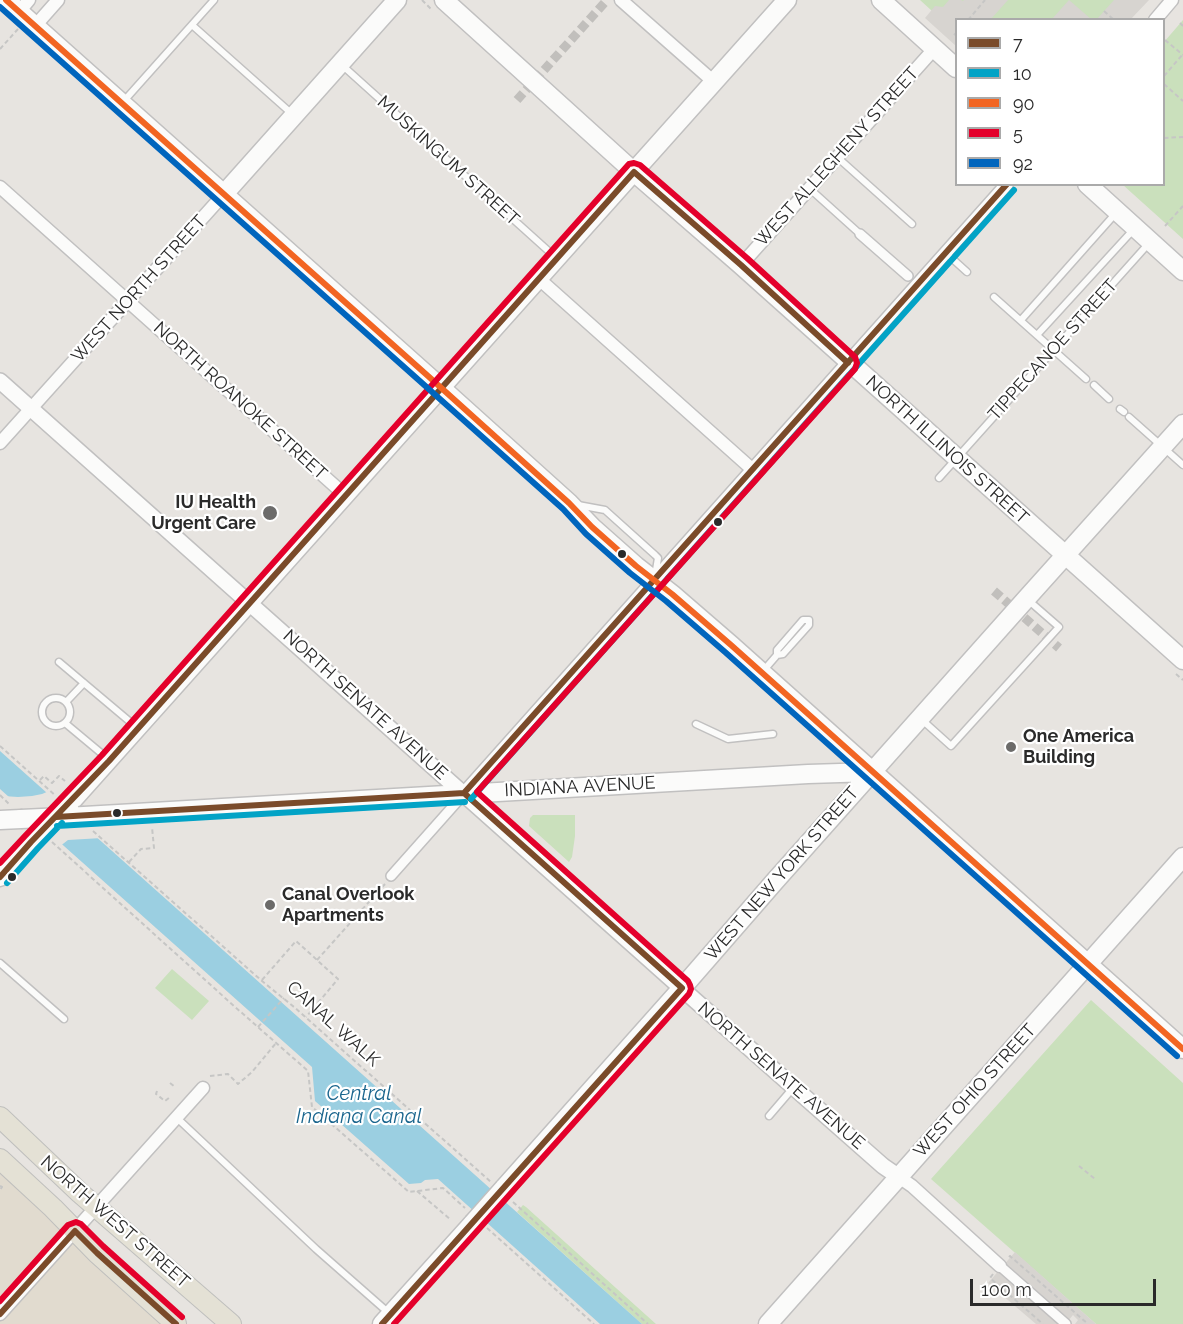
<!DOCTYPE html>
<style>
body{margin:0}
#map{position:relative;width:1183px;height:1324px;overflow:hidden;background:#e7e4e0;font-family:Raleway,sans-serif}
canvas{display:block}
.legend{position:absolute;left:955px;top:18px;width:210px;height:168px;box-sizing:border-box;background:#fff;border:2px solid #aaa;margin:0;padding:8px 10px;list-style:none;font-size:18px;color:#2a2a2a}
.legend li{display:flex;align-items:center;gap:12px;height:30px}
.legend b{width:30px;border:2px solid #aaa}
.scale{position:absolute;left:970px;top:1279px;width:186px;height:27px;box-sizing:border-box;border:3px solid #2a2a2a;border-top:0;padding-left:8px;font-size:18px;line-height:21px;white-space:nowrap;color:#2a2a2a;-webkit-text-stroke:4px #fff;paint-order:stroke}
</style>
<div id="map">
<canvas width="1183" height="1324"></canvas>
<ul class="legend">
<li><b style="height:8px;background:#7a4b2a"></b>7</li>
<li><b style="height:8px;background:#02a3c6"></b>10</li>
<li><b style="height:8px;background:#f26522"></b>90</li>
<li><b style="height:8px;background:#e4002b"></b>5</li>
<li><b style="height:8px;background:#0065bd"></b>92</li>
</ul>
<div class="scale">100 m</div>
</div>
<script>
const g = document.querySelector('canvas').getContext('2d');
g.lineJoin = 'round';
function fill(path, color) { g.fillStyle = color; g.fill(path, 'evenodd'); }
const poly = rows => new Path2D(rows.map(r => 'M' + r).join(''));
function strokePath(path, color, width, dash) { g.strokeStyle = color; g.lineWidth = width; g.lineCap = dash ? 'butt' : 'round'; g.setLineDash(dash || []); g.stroke(path); }
function label(font, color, halo, rows, align = 'center') {
  g.font = font + ' Raleway,sans-serif'; g.lineWidth = 4.5; g.setLineDash([]); g.textBaseline = 'middle'; g.strokeStyle = halo; g.fillStyle = color; for (const [text, x, y, turn = 0] of rows) {
    g.save(); g.translate(x, y); g.rotate((+turn || 0) * Math.PI / 180); g.textAlign = isNaN(turn) ? turn : align; if (halo) g.strokeText(text, 0, 0); g.fillText(text, 0, 0); g.restore();
  }
}
const education = poly([
 [0,1161,178,1324,0,1324]
]);
const green = poly([
 [920,0,1137,0,1120,19,956,20,956,33],
 [1183,20,1183,239,1123,185,1164,184,1164,42],
 [533,815,575,815,575,836,572,857,569,862,529,826,530,818],
 [172,969,209,1001,192,1020,155,988],
 [1091,1000,1183,1083,1183,1324,1096,1324,931,1179],
 [523,1205,526,1207,656,1324,642,1324,517,1212]
]);
const plaza = poly([
 [949,0,961,0,963,1,964,0,1008,0,991,19,956,20,956,46,925,18,935,6,943,7],
 [1069,0,1091,19,1052,19],
 [1114,0,1149,0,1131,19,1097,19],
 [1015,1252,1096,1324,1075,1324,1078,1320,1073,1315,1068,1321,1071,1324,1036,1324,988,1283]
]);
const water = poly([
 [0,751,642,1324,600,1324,438,1179,425,1180,421,1183,409,1184,315,1101,312,1067,0,789]
]);
const pier = poly([
 [49,791,102,838,68,840,59,847,3,796,18,797,32,796,42,794]
]);
const pedestrianTunnel = poly([
 [517,100,607,0],
 [994,591,1059,648]
]);
const path = poly([
 [422,0,431,9],
 [1104,11,1114,20],
 [968,20,985,0],
 [1180,23,1183,26],
 [954,35,956,33],
 [1165,40,1183,55],
 [0,49,18,29],
 [1164,76,1183,54],
 [1164,84,1183,101],
 [1164,138,1183,137],
 [1165,226,1183,206],
 [1176,674,1183,680],
 [0,746,56,796],
 [40,780,44,776,52,783,59,776,65,781],
 [0,795,9,804],
 [93,831,262,981,294,1007,491,1182],
 [52,842,234,1006,308,1071,312,1107,409,1192,443,1188,465,1208],
 [129,862,141,849,154,848,152,827],
 [317,960,385,884],
 [262,980,296,941,338,979,306,1017],
 [258,1027,284,998],
 [210,1076,228,1074,238,1084,252,1072,276,1043],
 [170,1083,175,1087],
 [157,1091,156,1094,165,1101,170,1097],
 [1079,1166,1095,1179],
 [0,1186,2,1187,0,1190],
 [417,1191,451,1220],
 [513,1202,648,1324],
 [487,1228,594,1324],
 [1009,1257,1010,1256,1011,1257,1088,1324],
 [993,1274,990,1278,1043,1324]
]);
const service = poly([
 [192,25,291,113],
 [343,66,554,256],
 [123,102,214,0],
 [837,157,912,224],
 [810,189,860,234],
 [946,253,967,272],
 [994,297,1086,379],
 [1021,320,1116,213],
 [1037,335,1134,229],
 [1094,385,1109,399],
 [1120,409,1124,412],
 [1129,417,1183,465],
 [939,478,1150,242],
 [578,505,605,510,655,555,658,558,655,576],
 [777,655,777,650,803,620,809,620],
 [59,662,135,726],
 [764,670,777,655,783,654,809,625,809,620],
 '42 712a14 14 0 1 1 28 0a14 14 0 1 1-28 0Z',
 [66,702,84,683],
 [921,719,951,746,1059,627,1028,600],
 [65,723,107,758],
 [696,724,728,739,773,734],
 [0,963,64,1019],
 [769,1116,793,1088],
 [177,1118,316,1249,390,1314]
]);
const pedestrian = poly([
 [860,234,908,276],
 [391,876,463,795],
 [1000,1266,1066,1324]
]);
const minor = poly([
 [621,0,714,82],
 [19,12,29,0],
 [1155,20,1172,0],
 [35,26,58,0],
 [0,187,345,495],
 [741,265,934,49],
 [538,278,753,470],
 [0,443,224,194],
 [464,793,1007,184],
 [899,1177,912,1186,1000,1266],
 [0,1314,203,1088]
]);
const tertiary = poly([
 [0,381,697,1002,883,1166,899,1177]
]);
const secondary = poly([
 [6,0,428,376,569,503,592,527,636,566,672,594,731,645,1183,1049],
 [444,0,634,172,741,265,1183,660],
 [881,0,956,68],
 [1087,184,1183,271],
 [224,194,397,0],
 [70,803,787,0],
 [84,816,808,774,872,772],
 [0,820,21,819],
 [0,877,38,835],
 [504,1188,682,988,775,881,1026,599,1183,424],
 [382,1324,473,1223],
 [768,1324,1183,857]
]);
const primary = poly([
 [0,1117,80,1193,231,1324],
 [0,1159,53,1208,97,1253,176,1324]
]);
const secondaryBridge = poly([
 [21,819,84,816],
 [38,835,70,803],
 [473,1223,504,1188]
]);
const bus1 = poly([
 [464,793,1007,184],
 [56,817,464,793],
 [0,877,31,842,109,761,634,172,741,265,848,363],
 [0,1314,75,1231,97,1253,176,1324],
 [382,1324,682,988,464,793]
]);
const bus2 = poly([
 [471,799,1014,190],
 [57,826,465,802],
 [7,883,38,848,62,823]
]);
const bus3 = poly([
 [6,0,428,376,569,503,592,527,636,566,672,594,731,645,1183,1049]
]);
const bus4 = poly([
 [0,863,25,836,102,755,629,164,634,163,640,165,747,258,855,357,857,363,855,369,477,792,688,981,690,985,691,989,689,994,394,1324],
 [0,1301,68,1225,76,1222,81,1224,103,1246,182,1317]
]);
const bus5 = poly([
 [0,7,422,383,563,509,586,534,630,573,666,601,725,652,1177,1056]
]);
const markers = [
 [270,513,8,"#6c6b6a"],
 [718,522,5,"#2a2a2a"],
 [622,554,5,"#2a2a2a"],
 [1011,747,6,"#6c6b6a"],
 [117,813,5,"#2a2a2a"],
 [12,877,5,"#2a2a2a"],
 [270,905,6,"#6c6b6a"]
];
const streetNames = [
 ["WEST ALLEGHENY STREET",837,157,-48],
 ["MUSKINGUM STREET",448,161,42],
 ["WEST NORTH STREET",139,289,-48],
 ["TIPPECANOE STREET",1053,350,-48],
 ["NORTH ROANOKE STREET",240,401,42],
 ["NORTH ILLINOIS STREET",947,450,42],
 ["NORTH SENATE AVENUE",365,705,42],
 ["INDIANA AVENUE",580,787,-3],
 ["WEST NEW YORK STREET",782,874,-49],
 ["CANAL WALK",333,1024,42],
 ["NORTH SENATE AVENUE",781,1076,41],
 ["WEST OHIO STREET",975,1091,-48],
 ["NORTH WEST STREET",115,1222,41]
];
const poiNames = [
 ["IU Health",256,503,"right"],
 ["Urgent Care",256,524,"right"],
 ["One America",1023,737],
 ["Building",1023,758],
 ["Canal Overlook",282,895],
 ["Apartments",282,916]
];
const waterNames = [
 ["Central",359,1094],
 ["Indiana Canal",359,1117]
];
fill(education, '#e1dbcf');
fill(green, '#cae0bc');
fill(plaza, '#d7d4d0');
fill(water, '#9bcfe1');
fill(pier, '#e7e4e0');
strokePath(pedestrianTunnel, '#c1bfbc', 9, [9, 4.5]);
strokePath(service, '#c1c0c0', 9);
strokePath(pedestrian, '#c1c0c0', 12);
strokePath(minor, '#c1c0c0', 15);
strokePath(tertiary, '#c1c0c0', 18);
strokePath(secondary, '#c1c0c0', 21);
strokePath(primary, '#bfbfbd', 22);
strokePath(path, '#c6c6c5', 2, [4.5, 3]);
strokePath(service, '#fbfbfa', 6);
strokePath(pedestrian, '#fbfbfa', 9);
strokePath(minor, '#fbfbfa', 12);
strokePath(tertiary, '#fbfbfa', 15);
strokePath(secondary, '#fbfbfa', 18);
strokePath(primary, '#e4e1d5', 20);
strokePath(secondaryBridge, '#c1c0c0', 21, []);
strokePath(secondaryBridge, '#fbfbfa', 18);
strokePath(bus1, '#7a4b2a', 6);
strokePath(bus2, '#02a3c6', 6);
strokePath(bus3, '#f26522', 6);
strokePath(bus4, '#e4002b', 6);
strokePath(bus5, '#0065bd', 6);
for (const [x, y, r, color] of markers) { const dot = new Path2D(); dot.arc(x, y, r, 0, 2 * Math.PI); g.fillStyle = color; g.fill(dot); strokePath(dot, '#fff', 2); }
label('18px', '#2a2a2a', '#fff', streetNames);
label('bold 18px', '#2a2a2a', '#fff', poiNames, 'left');
label('italic 20px', '#1a658d', '#fff', waterNames);
</script>
